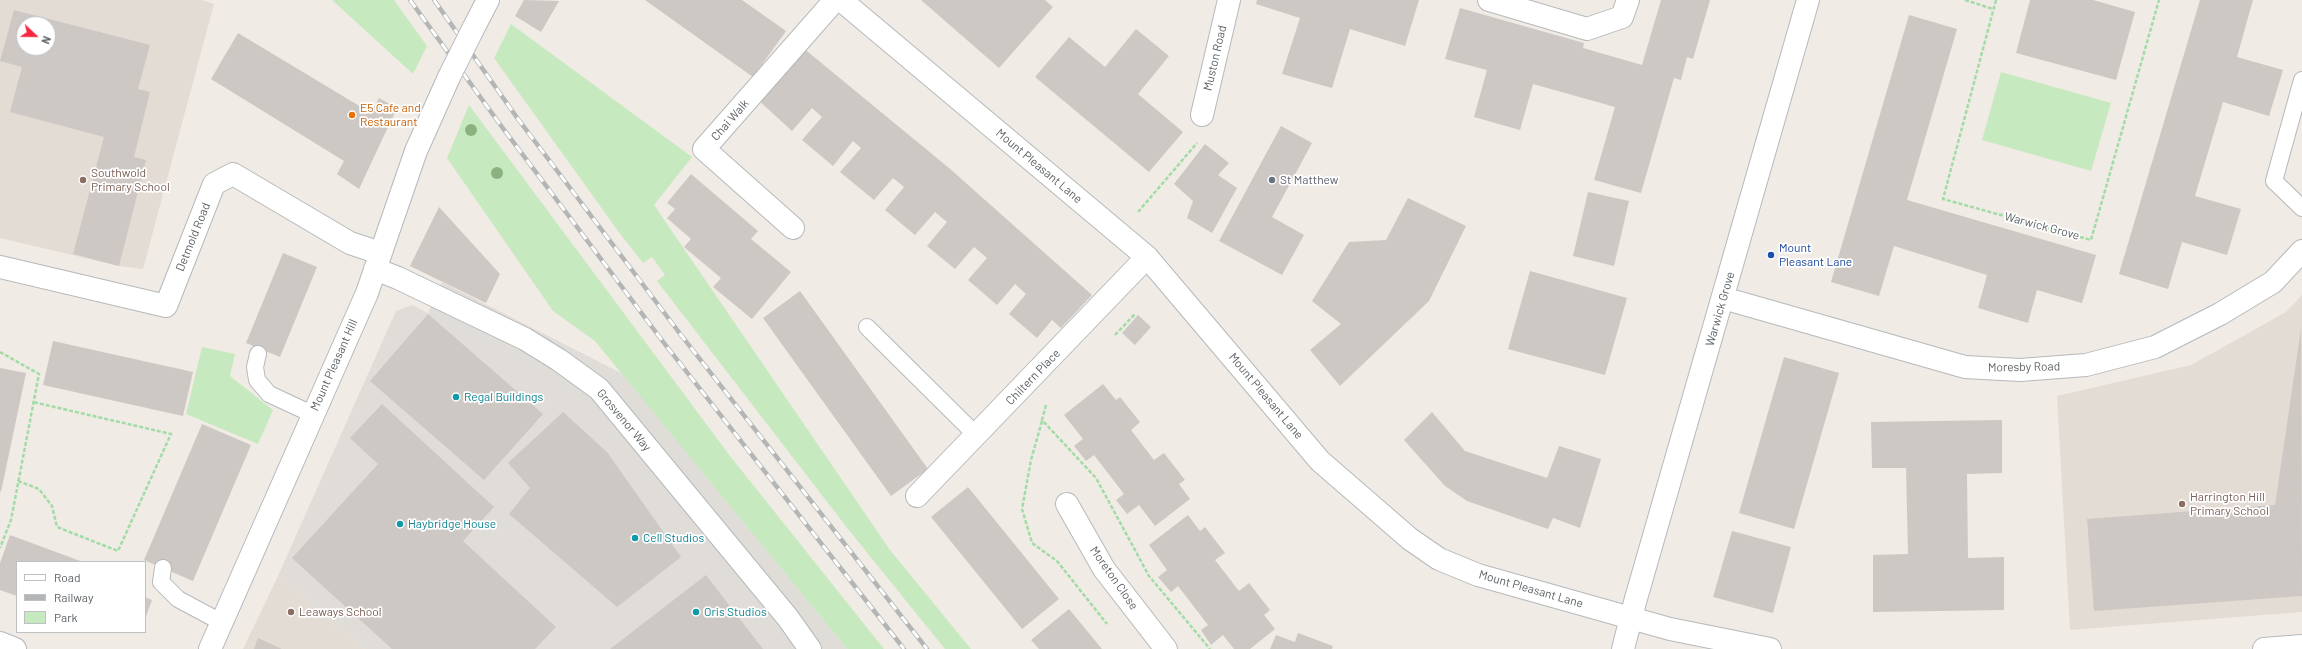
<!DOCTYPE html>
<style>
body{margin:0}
#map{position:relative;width:2302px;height:649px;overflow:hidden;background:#f0ebe4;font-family:Barlow,sans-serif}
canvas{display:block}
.legend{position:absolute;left:16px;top:561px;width:130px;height:72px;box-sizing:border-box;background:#fff;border:1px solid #bec0c2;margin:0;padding:5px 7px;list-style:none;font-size:12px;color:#5c6266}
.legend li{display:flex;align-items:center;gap:8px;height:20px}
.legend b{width:20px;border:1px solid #bec0c2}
.north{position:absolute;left:16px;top:16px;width:40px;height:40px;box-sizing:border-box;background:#fff;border:1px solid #bec0c2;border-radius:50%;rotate:112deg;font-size:11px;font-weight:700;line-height:16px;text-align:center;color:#5c6266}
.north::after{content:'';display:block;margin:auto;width:14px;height:18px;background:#f5263d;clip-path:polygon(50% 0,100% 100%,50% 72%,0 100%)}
</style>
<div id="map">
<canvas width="2302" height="649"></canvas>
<ul class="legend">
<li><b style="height:5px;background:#fff"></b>Road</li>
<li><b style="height:5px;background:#b4b5b6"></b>Railway</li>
<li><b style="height:11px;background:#c7e9bf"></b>Park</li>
</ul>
<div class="north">N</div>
</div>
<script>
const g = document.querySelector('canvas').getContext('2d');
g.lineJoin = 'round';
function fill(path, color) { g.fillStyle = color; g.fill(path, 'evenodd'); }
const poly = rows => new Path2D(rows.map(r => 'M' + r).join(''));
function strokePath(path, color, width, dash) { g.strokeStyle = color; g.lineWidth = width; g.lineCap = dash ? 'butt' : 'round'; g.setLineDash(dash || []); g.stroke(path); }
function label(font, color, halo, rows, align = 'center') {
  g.font = font + ' Barlow,sans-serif'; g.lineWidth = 3.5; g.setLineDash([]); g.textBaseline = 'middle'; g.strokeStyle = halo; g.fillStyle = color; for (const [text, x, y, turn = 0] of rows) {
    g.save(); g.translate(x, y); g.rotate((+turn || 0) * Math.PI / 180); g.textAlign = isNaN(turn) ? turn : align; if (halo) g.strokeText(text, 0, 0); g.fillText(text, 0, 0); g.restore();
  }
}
const industrial = poly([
 [442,282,623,374,847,649,364,649,278,576,396,311,412,305,428,313]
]);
const education = poly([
 [0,0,202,0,214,4,143,269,119,266,0,238],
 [24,24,48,24,48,48,24,48],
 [2302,295,2302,612,2070,630,2057,396,2191,365,2286,312],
 [278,576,364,649,243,649]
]);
const green = poly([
 [332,0,394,0,427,46,413,74],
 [511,24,692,157,654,205,890,550,971,649,945,649,848,529,657,281,665,275,652,257,643,263,618,231,494,58],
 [2001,72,2111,103,2091,171,1982,140],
 [469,105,730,456,884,649,847,649,595,341,553,311,447,158],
 [202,347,235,354,230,376,273,410,258,444,186,414]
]);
const building = poly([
 [524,0,559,1,541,32,515,16],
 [645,0,742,0,786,31,753,77],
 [921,0,1045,0,1053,7,999,68],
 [1257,0,1419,0,1405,46,1350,29,1332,88,1282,74,1300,18,1256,4],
 [1661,0,1710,0,1693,59,1687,57,1681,80,1674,78,1641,193,1594,180,1615,107,1533,84,1520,130,1474,117,1487,70,1445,59,1460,8,1584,43,1583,48,1642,65],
 [2030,0,2093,0,2135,12,2116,80,2016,53],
 [2200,0,2253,0,2237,57,2283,70,2269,116,2223,102,2195,196,2241,209,2227,255,2182,242,2168,289,2119,274],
 [14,10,150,45,138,89,150,92,134,157,146,160,119,266,73,254,104,137,10,112,22,67,0,61],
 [24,24,48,24,48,48,24,48],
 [1909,15,1957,29,1907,200,2096,255,2082,303,2037,290,2028,323,1978,308,1987,275,1894,246,1879,296,1831,282],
 [1136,29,1169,56,1138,94,1183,132,1149,172,1035,77,1069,37,1105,67],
 [238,33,371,113,379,98,397,108,359,189,337,174,344,161,211,79],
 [802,47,949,168,1092,295,1061,328,1052,320,1037,338,1009,314,1026,294,1015,284,997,305,968,280,987,258,974,247,955,269,927,246,947,222,935,212,915,235,885,210,904,187,893,178,874,200,840,172,861,148,853,141,833,166,802,140,822,117,812,108,792,131,757,99],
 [1281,126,1312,143,1272,217,1304,235,1282,275,1219,241],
 [1205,144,1229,163,1218,175,1237,188,1212,233,1187,218,1193,201,1174,184],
 [691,174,758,231,751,239,791,272,752,319,713,287,721,278,684,247,691,239,667,218,675,209,667,203],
 [1588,192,1629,201,1614,266,1573,256],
 [1408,198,1466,226,1429,301,1340,386,1310,350,1341,324,1312,301,1349,242,1386,240],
 [439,207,500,274,486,303,410,266],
 [283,253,317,267,280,357,246,343],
 [1530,271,1627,298,1605,375,1508,349],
 [800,291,928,469,891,496,763,318],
 [428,314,543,414,484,480,370,381],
 [1138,315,1151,327,1135,345,1122,333],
 [2301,329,2302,596,2094,611,2087,519,2275,505],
 [53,341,193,372,183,416,43,385],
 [1784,357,1839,373,1794,529,1739,513],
 [0,368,26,373,1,492,0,491],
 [1103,384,1116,400,1120,397,1140,422,1131,430,1154,460,1164,453,1185,480,1179,484,1190,499,1155,526,1139,505,1127,514,1116,500,1124,494,1094,455,1086,461,1074,446,1083,439,1064,415],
 [382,404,494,507,463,541,556,627,535,649,392,649,292,558,378,464,350,438],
 [563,412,607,452,681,557,617,607,509,514,530,488,508,463],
 [1432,412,1465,451,1547,478,1559,446,1601,459,1580,528,1553,518,1548,529,1467,501,1445,486,1404,440],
 [2002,420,2002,473,1967,474,1968,558,2004,557,2004,610,1873,612,1873,555,1908,554,1906,468,1872,468,1871,422],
 [202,424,251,445,193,581,144,560],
 [968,487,1059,599,1022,629,931,517],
 [1188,515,1200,531,1205,527,1225,553,1215,560,1239,591,1249,583,1270,610,1264,615,1275,629,1250,649,1234,649,1223,635,1211,645,1201,630,1208,625,1178,586,1171,592,1158,577,1167,570,1149,545],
 [1732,531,1791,547,1773,613,1713,597],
 [10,535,83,562,17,562,17,596,0,590,0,563],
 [706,575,763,649,610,649],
 [145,597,152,600,145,619],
 [1069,609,1102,649,1039,649,1031,640],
 [1298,633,1333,646,1332,649,1270,649,1276,635,1295,642],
 [258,638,282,649,254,649]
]);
const path = poly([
 [1965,0,1993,9],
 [1996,0,1943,199,2091,240,2159,0],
 [1138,212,1197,143],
 [1115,335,1135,314],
 [0,352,39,374,11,520,0,548],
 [1046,405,1042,420,1096,478,1149,576,1210,649],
 [1042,421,1031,460,1022,509,1032,543,1057,561,1107,624],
 [18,481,39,489,52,506,57,527,118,551,171,434,33,402]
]);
const lane = poly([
 [2302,80,2274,181,2302,208],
 [867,327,976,435],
 [258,354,255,367,257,380,269,394,312,414],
 [163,568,161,582,178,599,221,622]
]);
const street = poly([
 [841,0,1147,257,1320,461,1410,539,1439,559,1478,575,1670,629,1770,649],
 [1489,0,1587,29,1622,17,1628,0],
 [473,29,488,0],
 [1202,115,1229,0],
 [793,228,704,149,835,0],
 [0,267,166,306,214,184,233,174,350,243,380,253],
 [375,269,398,278,525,339,559,360,599,389,788,618,810,649],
 [1723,298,1965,367,2020,370,2086,365,2155,347,2220,314,2273,282,2302,251],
 [917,496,1147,257],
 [1067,504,1104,569,1166,649],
 [0,643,15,649],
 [210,649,367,293,416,151,449,77],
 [1623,649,1635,602,1808,0],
 [2264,649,2302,646]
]);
const rail = poly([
 [410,0,502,127,664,343,904,649],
 [434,0,518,119,681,335,927,649]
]);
const streetBridge = poly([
 [449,77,473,29]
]);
const trees = [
 [471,130],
 [497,173]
];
const markers = [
 [352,115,4,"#e8710a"],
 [83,180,4,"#8d6e63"],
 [1272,180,4,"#6b7280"],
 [1771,255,4,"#1a4fb4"],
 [456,397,4,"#0f9aa8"],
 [2182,504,4,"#8d6e63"],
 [400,524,4,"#0f9aa8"],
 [635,538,4,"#0f9aa8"],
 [291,612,4,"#8d6e63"],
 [696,612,4,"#0f9aa8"]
];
const streetNames = [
 ["Muston Road",1215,58,-77],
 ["Chai Walk",730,120,-49],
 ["Mount Pleasant Lane",1039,166,40],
 ["Warwick Grove",2042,226,15],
 ["Detmold Road",193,237,-68],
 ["Warwick Grove",1720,309,-74],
 ["Mount Pleasant Hill",334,365,-66],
 ["Moresby Road",2024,367,-1],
 ["Chiltern Place",1033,377,-46],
 ["Mount Pleasant Lane",1266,396,50],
 ["Grosvenor Way",624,420,50],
 ["Moreton Close",1114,578,55],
 ["Mount Pleasant Lane",1531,589,16]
];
const foodNames = [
 ["E5 Cafe and",360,108],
 ["Restaurant",360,122]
];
const educationNames = [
 ["Southwold",91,173],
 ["Primary School",91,187],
 ["Harrington Hill",2190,497],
 ["Primary School",2190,511],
 ["Leaways School",299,612]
];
const worshipNames = [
 ["St Matthew",1280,180]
];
const transitNames = [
 ["Mount",1779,248],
 ["Pleasant Lane",1779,262]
];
const cultureNames = [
 ["Regal Buildings",464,397],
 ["Haybridge House",408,524],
 ["Cell Studios",643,538],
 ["Oris Studios",704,612]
];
fill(industrial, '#e0ddd9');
fill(education, '#e2dcd5');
fill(green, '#c7e9bf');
fill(building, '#cdc8c3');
strokePath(lane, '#b5b9bc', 18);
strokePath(street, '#b5b9bc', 24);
strokePath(path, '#a1dca6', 2.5, [4, 2]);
strokePath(lane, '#fff', 16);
strokePath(street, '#fff', 22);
strokePath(rail, '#b4b5b6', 4.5);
strokePath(rail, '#fff', 3, [9]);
strokePath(streetBridge, '#b5b9bc', 24, []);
strokePath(streetBridge, '#fff', 22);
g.fillStyle = '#8cb180';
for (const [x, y] of trees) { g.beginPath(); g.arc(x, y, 6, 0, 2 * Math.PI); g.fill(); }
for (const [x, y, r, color] of markers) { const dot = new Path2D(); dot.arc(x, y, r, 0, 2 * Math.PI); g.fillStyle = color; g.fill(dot); strokePath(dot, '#fff', 1.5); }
label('12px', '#5c6266', '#fff', streetNames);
label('12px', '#c56008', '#fff', foodNames, 'left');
label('12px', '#785e54', '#fff', educationNames, 'left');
label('12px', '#5b616d', '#fff', worshipNames, 'left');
label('12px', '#164399', '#fff', transitNames, 'left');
label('12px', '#0d838f', '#fff', cultureNames, 'left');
</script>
